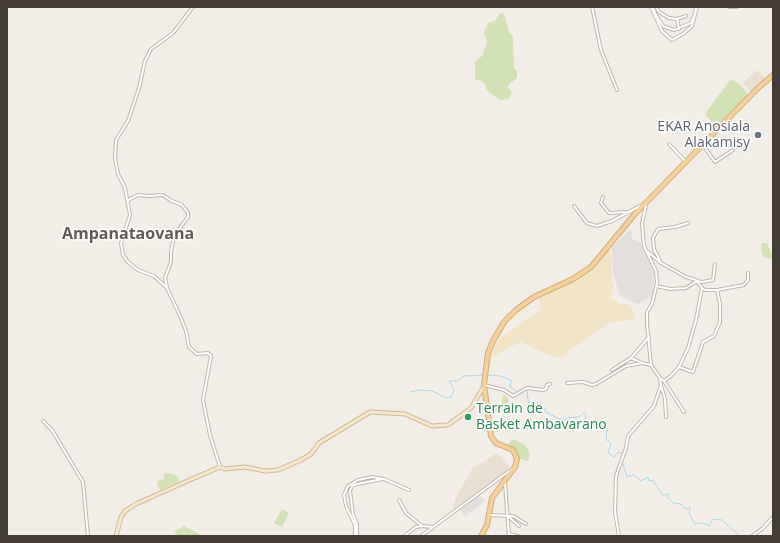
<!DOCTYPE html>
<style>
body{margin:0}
#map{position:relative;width:780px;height:543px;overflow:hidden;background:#f2ede7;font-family:"Open Sans",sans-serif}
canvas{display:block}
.frame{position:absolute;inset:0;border:8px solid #443d37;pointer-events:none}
</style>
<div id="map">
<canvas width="780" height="543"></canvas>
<div class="frame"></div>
</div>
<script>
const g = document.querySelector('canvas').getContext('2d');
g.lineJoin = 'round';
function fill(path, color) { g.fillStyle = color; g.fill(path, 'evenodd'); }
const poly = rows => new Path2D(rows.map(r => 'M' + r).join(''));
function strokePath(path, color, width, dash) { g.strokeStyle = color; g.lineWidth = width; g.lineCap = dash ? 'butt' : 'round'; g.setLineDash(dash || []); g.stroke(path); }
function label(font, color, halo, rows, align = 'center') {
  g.font = font + ' "Open Sans",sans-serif'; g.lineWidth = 3; g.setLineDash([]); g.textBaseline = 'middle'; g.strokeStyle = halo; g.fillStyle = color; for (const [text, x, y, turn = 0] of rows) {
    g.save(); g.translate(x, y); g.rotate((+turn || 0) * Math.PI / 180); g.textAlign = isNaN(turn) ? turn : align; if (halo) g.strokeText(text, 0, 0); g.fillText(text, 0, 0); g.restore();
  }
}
const industrial = poly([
 [631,229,632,239,641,243,644,248,654,273,653,295,638,304,620,296,613,274,612,247],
 [479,494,485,501,465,517,460,509]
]);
const education = poly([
 [757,70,766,79,752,93,743,83],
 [497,453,509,465,508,472,453,509,455,499,472,469]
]);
const green = poly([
 [504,13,509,32,513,37,514,68,517,71,517,78,507,86,512,93,509,99,500,100,486,90,486,86,482,81,475,80,475,62,482,56,487,43,484,32,488,23,496,20,499,14],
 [730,80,739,83,749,96,718,128,705,114],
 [762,243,767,243,773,258,770,259,763,257,761,245],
 [504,395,508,398,509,409,508,412,505,414,501,410,502,399],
 [512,439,524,444,530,453,528,461,517,458,507,446],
 [164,473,173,474,178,477,179,481,161,490,158,487,157,481,164,479],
 [282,509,289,513,282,527,274,523],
 [184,526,199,534,200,536,176,536,175,531]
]);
const sand = poly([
 [608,249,611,253,612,279,614,287,610,300,615,300,619,304,626,304,631,307,637,319,609,323,574,348,568,350,567,356,559,358,547,354,521,342,506,349,492,358,491,355,497,342,503,336,540,310,539,298,583,275,592,268]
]);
const stream = poly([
 [488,375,500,376,511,380,510,387,520,394,527,390,529,408,539,410,544,408,546,412,559,419,565,420,568,418,579,417,584,413,586,414,585,420,595,427,605,426,607,430,606,439,611,444,608,452,609,454,614,457,618,452,624,454],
 [410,392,420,390,432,391,447,398,451,397,454,390,449,381,457,381,464,376,484,375],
 [622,461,627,477,634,475,641,481,648,477,649,481,653,480,663,496,668,493,668,498,673,503,681,504,685,509,690,508,689,514,695,524,703,523,709,526,713,519,722,520,740,536]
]);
const street = poly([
 [193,7,173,33,151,49,145,61,139,88,128,121,116,140,115,158,118,174,125,188,130,215,121,243,123,255,128,262,138,270,154,276,167,288,181,318,186,331,189,347,197,354,208,353,211,356,203,400,210,435,220,467],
 [592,7,601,50,617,90],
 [651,7,662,31,672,40,683,34,692,26,697,7],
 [653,7,656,15,663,26,674,30,691,23,695,14,696,7],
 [656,7,659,12,669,18,677,19,686,16],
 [729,7,737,7],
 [677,19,679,29],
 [669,144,686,162],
 [703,145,715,162,733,150],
 [603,197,601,203,609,213,626,212],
 [128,200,138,195,149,196,163,195,170,200,182,205,188,213,188,217,174,236,171,252,171,262,165,278,167,287],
 [574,206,587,223,597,226,612,221,640,206],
 [648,252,661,263,686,277,696,280,702,288],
 [661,263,654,249,653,238,658,229,675,227,688,223],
 [656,286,670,289,686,288,697,281,702,282,713,280,715,264],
 [717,290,744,285,748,280,748,273],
 [631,358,642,363],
 [612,370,631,358,649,337],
 [660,378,664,381,684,412],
 [664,381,671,376,679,367,688,348,696,320,702,288,705,290,717,290,720,304,720,322,714,336,703,342,693,372,679,367],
 [567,383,583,382,592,385,596,384,626,366,642,363,651,365],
 [484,385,504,390,513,396,527,388,543,390,546,389,547,385,550,384],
 [661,386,665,399,666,417],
 [43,421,52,430,83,482,88,536],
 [505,483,509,536],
 [399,500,406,513,422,526],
 [489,515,513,516,526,524],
 [508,516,519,526],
 [509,534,518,536],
 [355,536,355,525,346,506,344,495,348,486,358,480,372,477,384,479,409,490],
 [357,536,357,524,353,515,350,491,352,486,357,484,383,479],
 [404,536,416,527,422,526,433,527],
 [421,536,512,469],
 [619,536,615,512,616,476,626,448,628,436,654,406,661,385,660,378,651,365,647,324,647,312,652,304,657,283,656,271,644,246,642,224,646,205],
 [752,536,762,529,773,517]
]);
const secondary = poly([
 [116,536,121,517,125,511,136,504,192,479,220,467,225,469,245,467,265,471,278,470,301,460,311,454,319,443,370,412,405,414,432,426,448,425,471,408,484,386]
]);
const primary = poly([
 [481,536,487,525,492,498,515,467,517,459,513,450,496,443,491,436,484,385,488,353,493,341,504,322,516,310,534,297,573,279,591,267,634,215,757,89,773,75]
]);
const markers = [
 [758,135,4,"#6b7280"],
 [468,417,4,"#2e9e5b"]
];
const worshipNames = [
 ["EKAR Anosiala",750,127],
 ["Alakamisy",750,143]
];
const leisureNames = [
 ["Terrain de",476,409],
 ["Basket Ambavarano",476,425]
];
const quarterNames = [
 ["Ampanataovana",128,234]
];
fill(industrial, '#e4dfdc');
fill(education, '#e9e0d3');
fill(green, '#d3e2b4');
fill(sand, '#f2e4c7');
strokePath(stream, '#aad6e8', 1);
strokePath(street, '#bfb7ae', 4);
strokePath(secondary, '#ccba9b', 5);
strokePath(primary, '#d6ab70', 6);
strokePath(street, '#fff', 2);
strokePath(secondary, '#f8e8ca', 3);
strokePath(primary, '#f3d19f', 4);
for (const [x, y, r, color] of markers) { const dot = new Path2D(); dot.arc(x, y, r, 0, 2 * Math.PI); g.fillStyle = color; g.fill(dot); strokePath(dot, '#fff', 1.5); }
label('14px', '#5b616d', '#fff', worshipNames, 'right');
label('14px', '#27864d', '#fff', leisureNames, 'left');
label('bold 16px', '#655a4f', '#fff', quarterNames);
</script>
